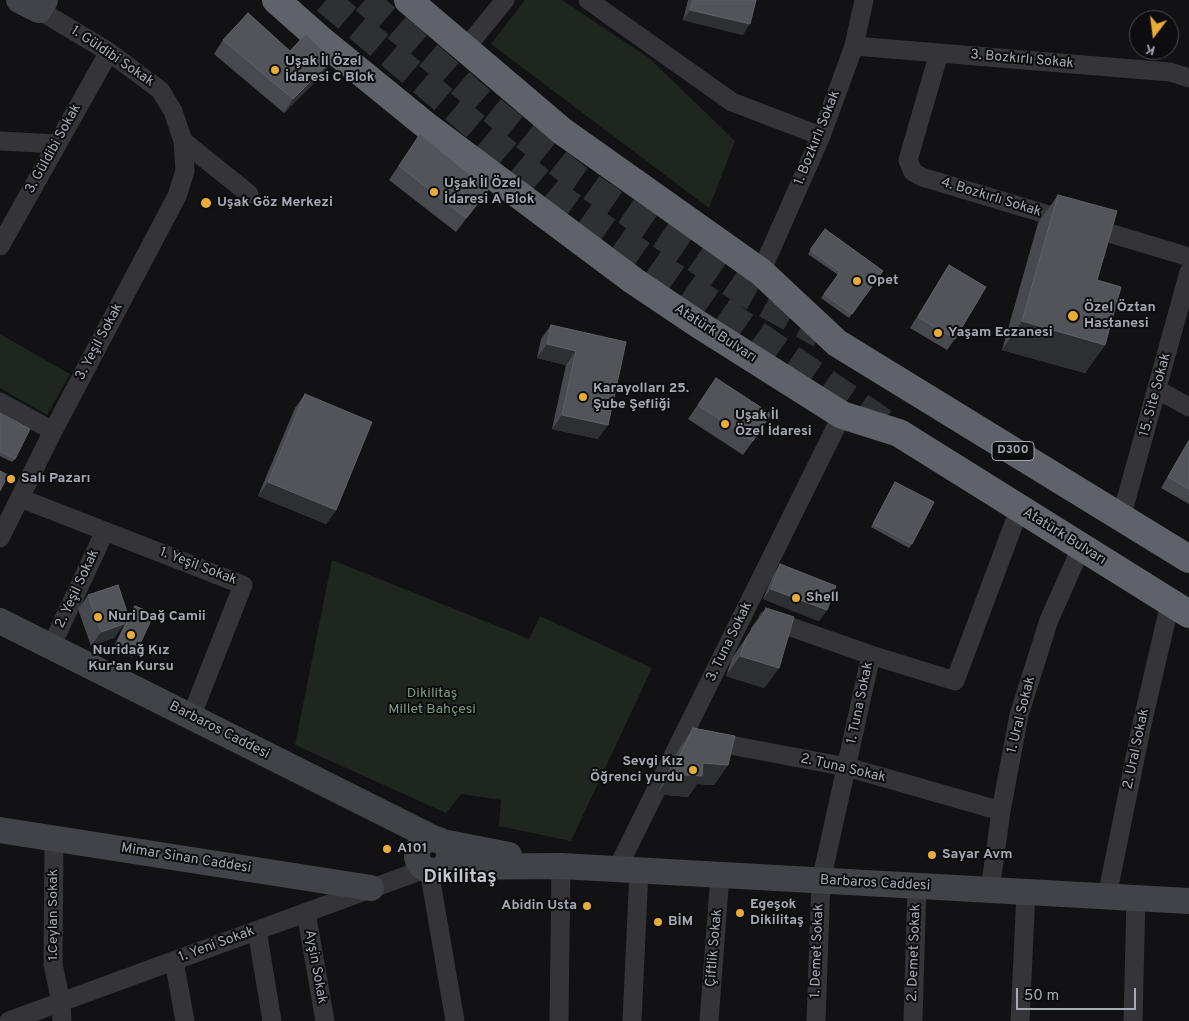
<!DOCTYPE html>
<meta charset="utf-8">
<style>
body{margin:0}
#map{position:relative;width:1189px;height:1021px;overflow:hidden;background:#121214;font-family:Overpass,sans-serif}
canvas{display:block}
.north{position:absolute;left:1129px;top:10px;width:50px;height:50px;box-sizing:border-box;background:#0d0d0f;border:1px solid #4a4b51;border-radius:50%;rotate:195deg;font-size:14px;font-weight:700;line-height:20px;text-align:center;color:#a5a9b4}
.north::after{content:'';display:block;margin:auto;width:18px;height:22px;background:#e8ad36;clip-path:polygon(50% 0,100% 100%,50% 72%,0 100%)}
.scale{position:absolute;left:1016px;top:988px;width:120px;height:22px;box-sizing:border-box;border:2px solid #a5a9b4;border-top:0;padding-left:6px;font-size:15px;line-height:18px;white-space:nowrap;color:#a5a9b4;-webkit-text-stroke:4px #0d0d0f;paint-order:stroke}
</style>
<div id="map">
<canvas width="1189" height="1021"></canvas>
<div class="north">K</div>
<div class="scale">50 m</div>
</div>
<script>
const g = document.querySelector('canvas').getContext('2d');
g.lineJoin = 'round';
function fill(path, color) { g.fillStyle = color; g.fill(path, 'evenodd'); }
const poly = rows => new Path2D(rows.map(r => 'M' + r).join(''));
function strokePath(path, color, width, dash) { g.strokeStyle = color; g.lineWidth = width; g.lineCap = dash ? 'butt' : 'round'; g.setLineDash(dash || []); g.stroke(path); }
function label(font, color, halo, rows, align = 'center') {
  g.font = font + ' Overpass,sans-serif'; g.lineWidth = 4; g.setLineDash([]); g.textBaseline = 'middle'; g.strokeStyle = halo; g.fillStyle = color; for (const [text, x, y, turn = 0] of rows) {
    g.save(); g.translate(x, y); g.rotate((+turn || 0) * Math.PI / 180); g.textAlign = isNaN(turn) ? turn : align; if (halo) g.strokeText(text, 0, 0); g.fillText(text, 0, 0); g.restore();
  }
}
const green = poly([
 [525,0,562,0,649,58,735,141,709,208,491,44],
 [0,334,70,374,47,415,0,388],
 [332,560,529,639,540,616,652,668,571,841,499,826,501,800,461,794,446,813,295,745]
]);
const highwayTunnel = poly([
 [326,0,556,195,890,427],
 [365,0,487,106,576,177,746,293,820,334]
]);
const street = poly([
 [588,0,732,102,821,136],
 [39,10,109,52,160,90,173,111,183,141,249,194],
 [854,46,1170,72,1189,78],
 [465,49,505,0],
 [939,53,908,160,913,172,922,177,1189,257],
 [0,141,57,144],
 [0,246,109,52],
 [761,272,821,136,854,46,864,0],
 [1158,390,1189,407],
 [0,402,53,431],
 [20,498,243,585,191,717],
 [1121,518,1189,272],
 [0,538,53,431,177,196,185,171,183,141],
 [768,619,871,655,821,881,816,1021],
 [51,647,105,531],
 [871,655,955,681,1019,510],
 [709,741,847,767,1001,811],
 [54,838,53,964,61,1002,62,1021],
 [617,869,842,415],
 [429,870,455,1021],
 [990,890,1001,811,1019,715,1049,620,1081,548],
 [1107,896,1142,724,1170,603],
 [306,912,325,1021],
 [257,930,272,1021],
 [174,961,185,1021],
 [9,1021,425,869],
 [559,1021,561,866],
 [632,1021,639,871],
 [709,1021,720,875],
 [913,1021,917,886],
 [1020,1021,1026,892],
 [1133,1021,1136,898]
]);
const secondary = poly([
 [19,0,39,10,45,0],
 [0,621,437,840],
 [0,830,371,888],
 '417 855a16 16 0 1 1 32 0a16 16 0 1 1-32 0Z',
 [442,842,509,855],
 [444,867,561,866,1189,901]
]);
const highway = poly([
 [276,0,320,39,428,127,634,281,698,324,842,415,899,433,1189,614],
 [408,0,562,131,761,272,837,343,1189,559]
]);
const wall = poly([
 [688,0,756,0,743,35,683,20],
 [223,40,290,51,332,60,323,74,284,113,214,54],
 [420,134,478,204,456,232,389,180],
 [1058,195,1097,280,1105,345,1085,373,1002,350,1038,223],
 [825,229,883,271,849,318,821,298,838,275,808,254],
 [949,265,955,339,947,350,910,328,942,276],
 [551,325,626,342,598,439,552,429,566,365,537,358,541,339],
 [716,378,753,441,743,455,688,419],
 [305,394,336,510,326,524,258,496,295,408],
 [0,413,15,459,12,462,0,456],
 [1189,439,1189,504,1161,488],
 [895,482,912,544,909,548,871,527],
 [780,564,827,610,819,621,763,599,773,575],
 [88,595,124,624,114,638,91,646,78,609],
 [135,606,137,650,132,657,113,648,130,613],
 [766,608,779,668,764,688,726,676,732,658,750,632,751,628],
 [693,728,728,765,714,785,697,784,688,797,657,794,679,749]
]);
const shadedWall = poly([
 [690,10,750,24,743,35,683,20],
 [332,60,323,74,284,113,293,99],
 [488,190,478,204,456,232,466,218],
 [1022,321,1105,345,1085,373,1002,350],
 [547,344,576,351,566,365,537,358],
 [562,415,608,425,598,439,552,429],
 [268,482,336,510,326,524,258,496],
 [771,589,827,610,819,621,763,599],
 [124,624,114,638,91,646,101,632],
 [740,656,779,668,764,688,726,676],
 [703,763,728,765,714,785,697,784,688,797,657,794,671,774]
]);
const building = poly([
 [693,0,756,0,750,24,690,10,693,0],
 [248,13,290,51,306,34,332,60,293,99,223,40,248,13],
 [420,134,488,190,466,218,399,166,420,134],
 [1058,195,1117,211,1097,280,1121,287,1105,345,1022,321,1058,195],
 [825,229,883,271,852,314,824,294,840,272,810,250,825,229],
 [949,265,986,287,955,339,918,317,949,265],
 [551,325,626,342,608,425,562,415,576,351,547,344,551,325],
 [716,378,771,414,753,441,698,405,716,378],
 [305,394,372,422,336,510,268,482,305,394],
 [0,413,30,429,15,459,0,451,0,413],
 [1189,441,1189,489,1168,477,1189,441],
 [0,471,8,475,0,491,0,471],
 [895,482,934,502,912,544,873,524,895,482],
 [780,564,836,586,827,610,771,589,780,564],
 [118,585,127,612,124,624,101,632,88,595,118,585],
 [135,606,154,614,137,650,118,641,135,606],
 [766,608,794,617,779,668,740,656,746,638,763,615,766,608],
 [693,728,735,736,728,765,703,763,702,776,671,774,693,728]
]);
const markers = [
 [275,70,5,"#e8ad36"],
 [434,192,5,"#e8ad36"],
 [206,203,6,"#e8ad36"],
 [857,281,5,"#e8ad36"],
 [1073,316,6,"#e8ad36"],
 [938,333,5,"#e8ad36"],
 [583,397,5,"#e8ad36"],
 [725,424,5,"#e8ad36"],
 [11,479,5,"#e8ad36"],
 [796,598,5,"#e8ad36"],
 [98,617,5,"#e8ad36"],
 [131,635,5,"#e8ad36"],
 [693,770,5,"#e8ad36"],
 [387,849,5,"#e8ad36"],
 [932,855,5,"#e8ad36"],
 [587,906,5,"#e8ad36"],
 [740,913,5,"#e8ad36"],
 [658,922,5,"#e8ad36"]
];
const shields = [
 [1013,451,42]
];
const shieldNames = [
 ["D300",1013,451]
];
const streetNames = [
 ["1. Güldibi Sokak",112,57,34],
 ["3. Bozkırlı Sokak",1022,60,5],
 ["1. Bozkırlı Sokak",818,138,-68],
 ["3. Güldibi Sokak",54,149,-61],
 ["4. Bozkırlı Sokak",991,198,17],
 ["Atatürk Bulvarı",715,334,33],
 ["3. Yeşil Sokak",100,342,-62],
 ["15. Site Sokak",1156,395,-75],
 ["Atatürk Bulvarı",1064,537,32],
 ["1. Yeşil Sokak",198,567,21],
 ["2. Yeşil Sokak",78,589,-65],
 ["3. Tuna Sokak",730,642,-64],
 ["1. Tuna Sokak",861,703,-78],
 ["1. Ural Sokak",1022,715,-76],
 ["Barbaros Caddesi",219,731,27],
 ["2. Ural Sokak",1137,749,-78],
 ["2. Tuna Sokak",843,769,13],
 ["Mimar Sinan Caddesi",186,859,9],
 ["Barbaros Caddesi",875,884,3],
 ["1.Ceylan Sokak",54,915,-90],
 ["1. Yeni Sokak",217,945,-20],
 ["Çiftlik Sokak",715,948,-85],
 ["1. Demet Sokak",818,951,-88],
 ["2. Demet Sokak",915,953,-88],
 ["Ayşin Sokak",315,967,80]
];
const poiNames = [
 ["Uşak İl Özel",285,62],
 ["İdaresi C Blok",285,78],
 ["Uşak İl Özel",444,184],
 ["İdaresi A Blok",444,200],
 ["Uşak Göz Merkezi",217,203],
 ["Opet",867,281],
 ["Özel Öztan",1084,308],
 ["Hastanesi",1084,324],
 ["Yaşam Eczanesi",948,333],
 ["Karayolları 25.",593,389],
 ["Şube Şefliği",593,405],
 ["Uşak İl",735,416],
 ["Özel İdaresi",735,432],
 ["Salı Pazarı",21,479],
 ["Shell",806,598],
 ["Nuri Dağ Camii",108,617],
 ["Nuridağ Kız",131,651,"center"],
 ["Kur'an Kursu",131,667,"center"],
 ["Sevgi Kız",683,762,"right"],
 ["Öğrenci yurdu",683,778,"right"],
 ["A101",397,849],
 ["Sayar Avm",942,855],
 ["Egeşok",750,905],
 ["Dikilitaş",750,921],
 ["Abidin Usta",577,906,"right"],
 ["BİM",668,922]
];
const parkNames = [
 ["Dikilitaş",432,694],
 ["Millet Bahçesi",432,710]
];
const districtNames = [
 ["Dikilitaş",460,878]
];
fill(green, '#1f2620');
strokePath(highwayTunnel, '#2f3034', 28, [28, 14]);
strokePath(street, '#343439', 19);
strokePath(secondary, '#424349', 26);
strokePath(highway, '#606269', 28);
fill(wall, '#48494f');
fill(shadedWall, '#2e2f33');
fill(building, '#52545a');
strokePath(building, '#5f6168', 1);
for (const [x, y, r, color] of markers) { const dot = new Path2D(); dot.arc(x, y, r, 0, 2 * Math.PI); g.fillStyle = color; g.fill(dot); strokePath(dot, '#0d0d0f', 2); }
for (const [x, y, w] of shields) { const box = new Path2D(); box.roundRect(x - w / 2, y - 9.5, w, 19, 4); g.fillStyle = '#0d0d0f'; g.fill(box); strokePath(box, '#a5a9b4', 1); }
label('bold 12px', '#a5a9b4', null, shieldNames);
label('14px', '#a5a9b4', '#0d0d0f', streetNames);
label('bold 14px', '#a5a9b4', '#0d0d0f', poiNames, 'left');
label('14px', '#7c9e7e', '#0d0d0f', parkNames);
label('bold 19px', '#c5c8d0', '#0d0d0f', districtNames);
</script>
